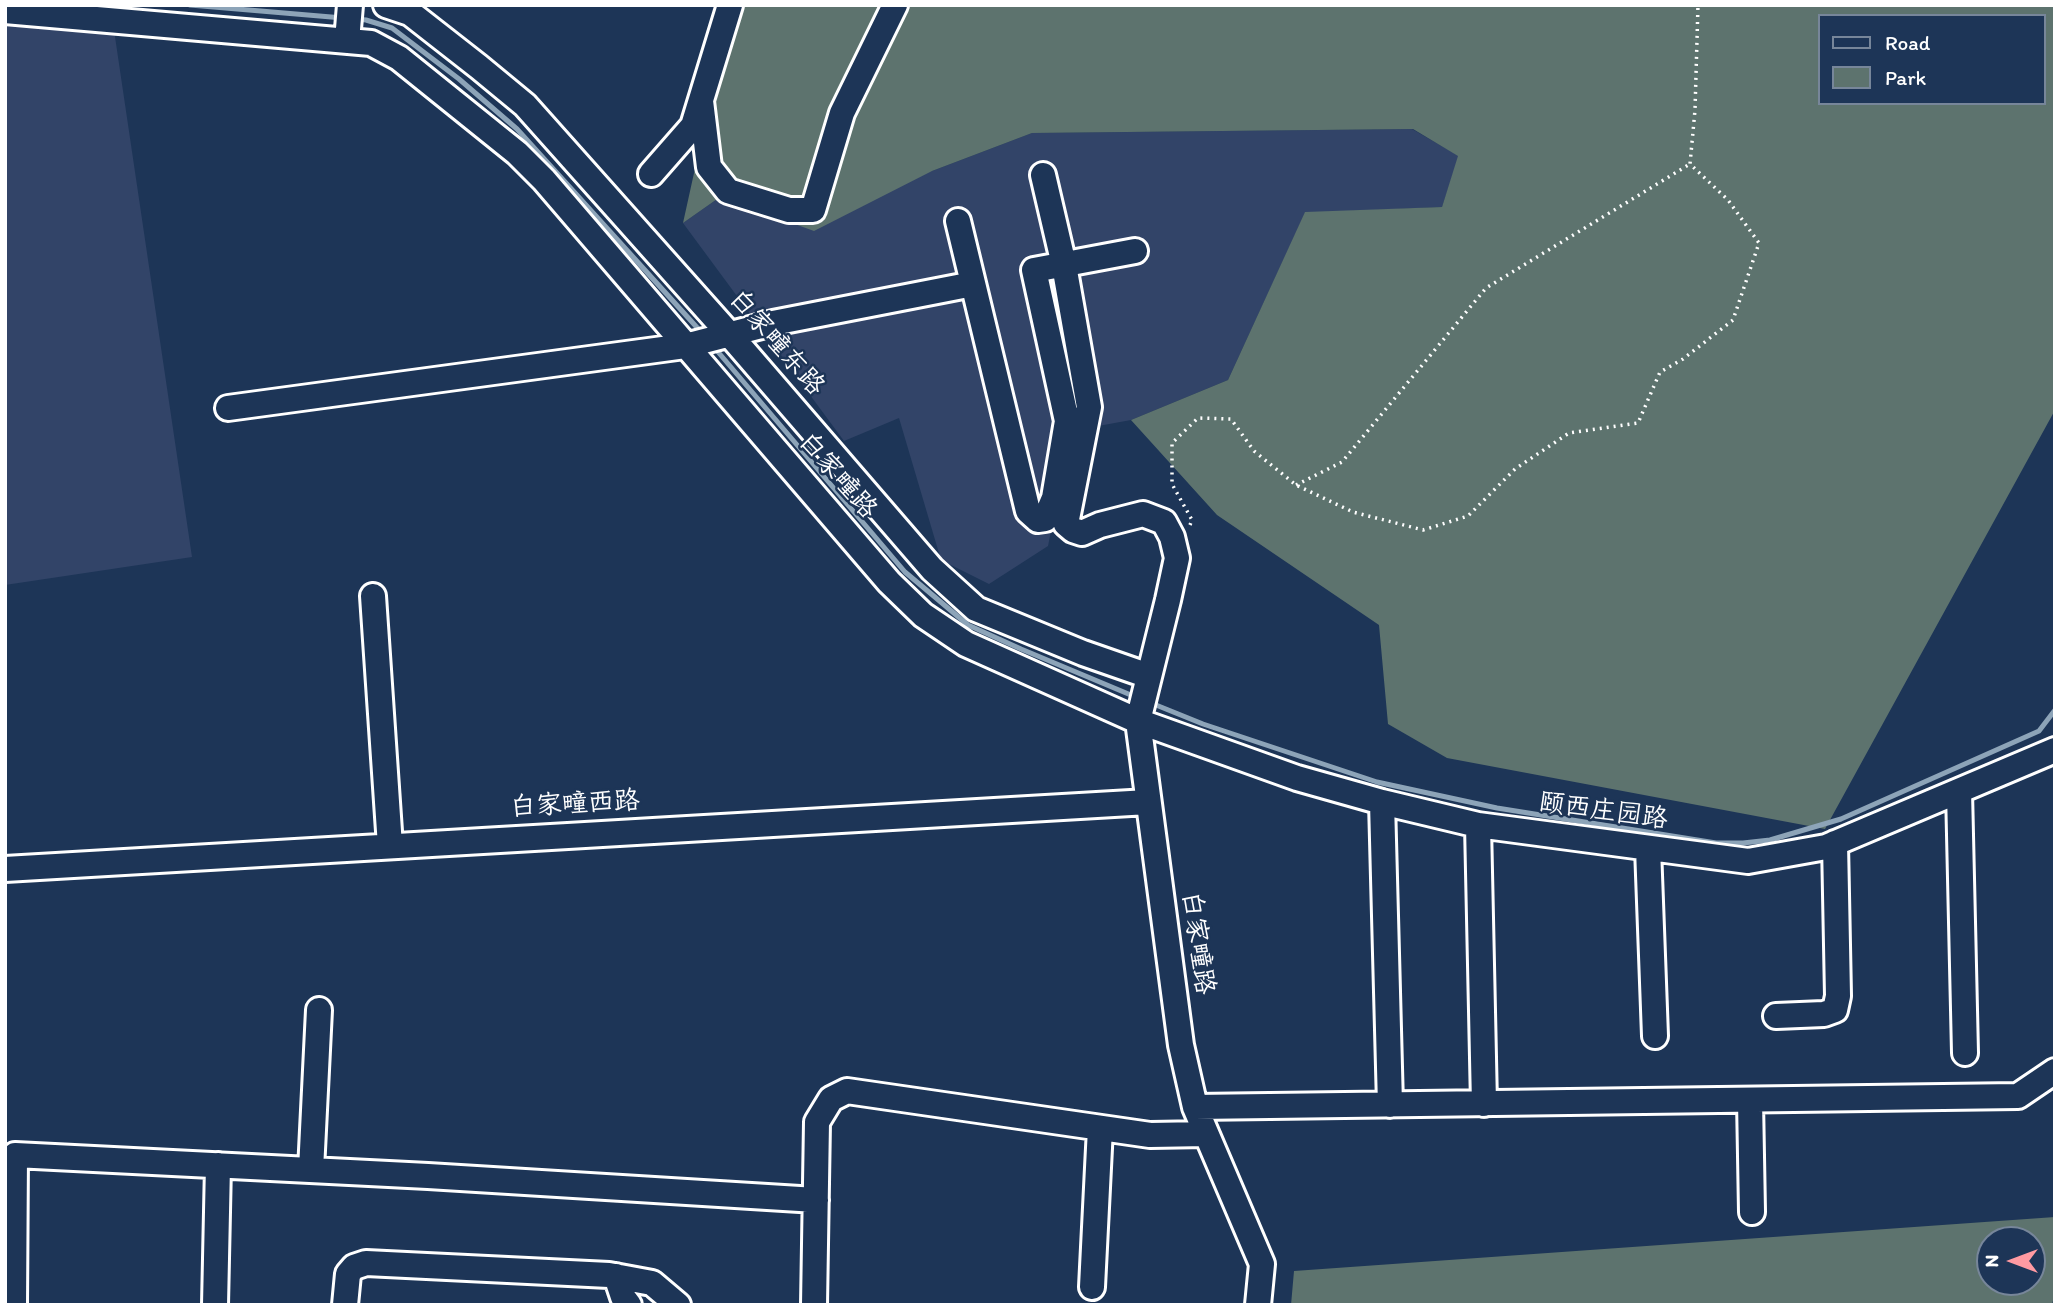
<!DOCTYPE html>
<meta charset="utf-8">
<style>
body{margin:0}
#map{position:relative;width:2060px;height:1310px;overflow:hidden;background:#1d3557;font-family:Itim,sans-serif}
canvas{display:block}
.frame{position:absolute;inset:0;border:7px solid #fff;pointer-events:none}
.legend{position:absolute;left:1818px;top:14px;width:228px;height:91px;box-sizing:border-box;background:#1d3557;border:2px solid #77869a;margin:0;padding:9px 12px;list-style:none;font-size:21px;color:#fff}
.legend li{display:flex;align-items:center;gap:14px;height:35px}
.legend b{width:35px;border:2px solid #77869a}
.north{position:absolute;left:1976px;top:1226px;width:70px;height:70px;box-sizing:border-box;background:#1d3557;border:2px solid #77869a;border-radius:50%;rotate:270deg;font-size:19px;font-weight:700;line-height:28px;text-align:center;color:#fff}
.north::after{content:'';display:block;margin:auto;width:24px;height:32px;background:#ff9aa2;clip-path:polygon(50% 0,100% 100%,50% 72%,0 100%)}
</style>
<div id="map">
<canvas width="2060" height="1310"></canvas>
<div class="frame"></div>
<ul class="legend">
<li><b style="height:9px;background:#1d3557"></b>Road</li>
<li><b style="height:19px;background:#5d736e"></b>Park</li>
</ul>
<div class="north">N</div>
</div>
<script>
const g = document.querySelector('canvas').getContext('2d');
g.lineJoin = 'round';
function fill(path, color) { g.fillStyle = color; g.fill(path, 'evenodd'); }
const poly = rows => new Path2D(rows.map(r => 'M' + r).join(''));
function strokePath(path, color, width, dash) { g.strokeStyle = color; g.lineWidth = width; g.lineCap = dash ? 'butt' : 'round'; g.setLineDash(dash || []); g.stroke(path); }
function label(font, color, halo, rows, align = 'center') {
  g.font = font + ' Itim,"LXGW WenKai TC",sans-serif'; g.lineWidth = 5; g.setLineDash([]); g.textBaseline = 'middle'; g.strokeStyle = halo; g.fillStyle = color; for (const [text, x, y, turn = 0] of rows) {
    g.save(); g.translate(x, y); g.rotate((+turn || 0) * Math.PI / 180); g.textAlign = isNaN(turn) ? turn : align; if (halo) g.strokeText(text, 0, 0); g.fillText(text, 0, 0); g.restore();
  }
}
const built = poly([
 [5,22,114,30,192,557,5,585],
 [1412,129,1459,156,1442,207,1305,213,1228,380,1131,420,1071,431,1048,546,989,584,941,560,899,418,844,441,683,223,720,197,932,171,1032,133]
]);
const green = poly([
 [731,5,2055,5,2055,410,1825,829,1447,758,1388,724,1379,625,1217,515,1131,420,1228,380,1305,212,1442,207,1458,156,1413,129,1032,133,932,171,814,231,720,197,683,223],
 [1820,16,2044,16,2044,103,1820,103],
 [2055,1217,2055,1291,2052,1305,1291,1305,1294,1271],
 [1990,1240,2032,1240,2032,1282,1990,1282]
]);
const stream = poly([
 [190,5,343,18],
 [357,19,366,20,392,28,459,79,517,129,702,333],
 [713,346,905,572,936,598,968,625,1021,649,1138,698],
 [1151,703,1203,724,1377,782,1497,808,1716,843,1743,843,1770,840,1841,819,2039,731,2055,710]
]);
const path = poly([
 [1296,485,1342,462,1486,288,1690,164],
 [1190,525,1192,520,1172,484,1172,443,1198,418,1231,419,1254,451,1296,485,1353,512,1423,530,1468,516,1515,469,1569,433,1638,423,1660,372,1683,359,1733,320,1759,243,1728,200,1690,164,1695,110,1698,5]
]);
const minor = poly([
 [386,5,410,13,479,67,525,105,730,335,932,569,976,609,1083,653,1149,676],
 [5,11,371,43,399,58,517,153,544,180,889,582,923,615,966,644,1138,721,1181,1045,1195,1107,1262,1264,1258,1305],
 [347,41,350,5],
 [701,101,709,167,728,191,789,210,813,210,842,113,895,5],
 [651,174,693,126,730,5],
 [1043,175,1064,265,1089,407,1066,524,1073,530,1082,533,1100,525,1143,514,1164,522,1172,537,1177,558,1168,600,1138,721,1297,778,1382,802,1478,825,1748,861,1826,847,2055,750],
 [958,221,1028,511,1038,520,1045,519,1054,498,1067,421,1034,270,1135,251],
 [228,408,685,346,773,323,973,284],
 [373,596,390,846],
 [1959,791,1965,1053],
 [1382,802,1390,1105],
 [1478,825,1484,1104],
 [1648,848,1655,1036],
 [5,869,1148,802],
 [1776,1016,1824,1014,1835,1010,1838,996,1835,843],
 [1750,1100,1752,1212],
 [1195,1107,2018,1096,2055,1071],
 [311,1170,319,1010],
 [616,1276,623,1297,629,1305],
 [1092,1287,1100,1128],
 [14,1305,15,1155,428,1176,816,1200],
 [215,1305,218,1165],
 [345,1305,348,1274,354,1267,366,1263,609,1275,652,1283,678,1305],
 [814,1305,817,1122,831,1099,847,1091,1150,1135,1206,1134]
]);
const streetNames = [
 ["白家疃东路",776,343,49],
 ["白家疃路",837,476,49],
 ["白家疃西路",575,805,-3],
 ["颐西庄园路",1603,812,8],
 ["白家疃路",1197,943,82]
];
fill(built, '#324468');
fill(green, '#5d736e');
strokePath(stream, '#8da4b8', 5);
strokePath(minor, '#fff', 30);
strokePath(path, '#fff', 3.5, [2, 5]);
strokePath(minor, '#1d3557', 24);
label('26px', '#fff', '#1d3557', streetNames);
</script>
